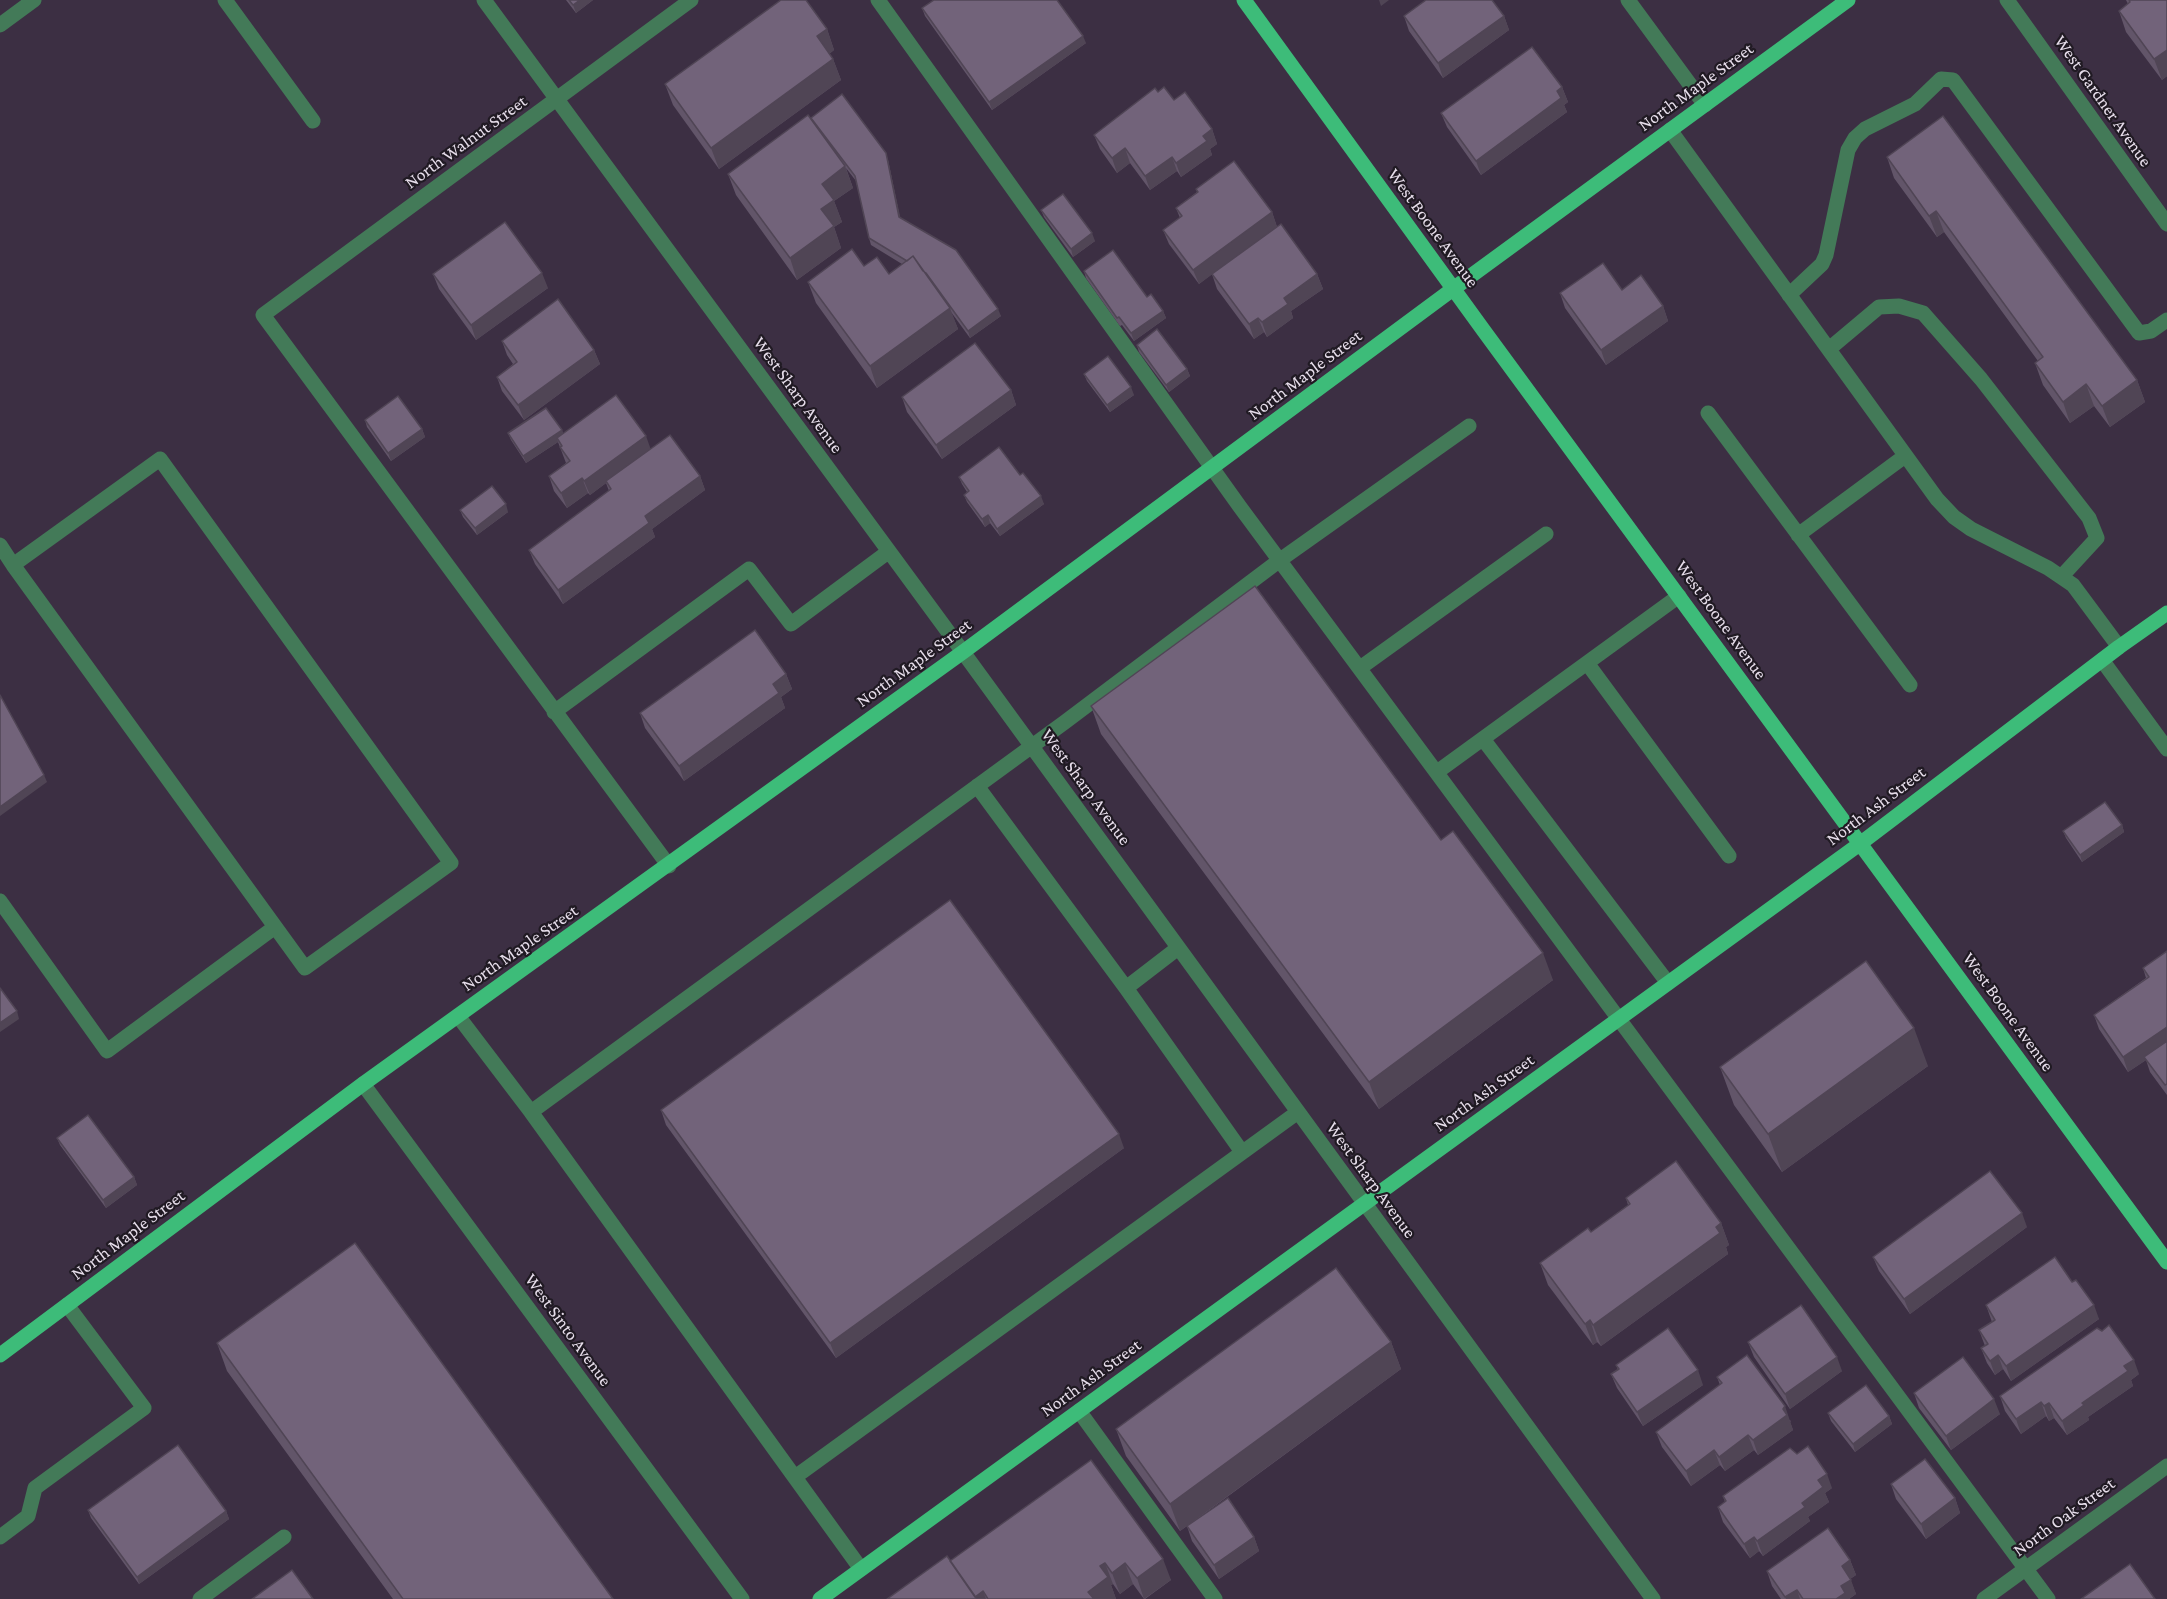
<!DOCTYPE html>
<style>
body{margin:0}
canvas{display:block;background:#3c2f43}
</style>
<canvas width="2167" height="1599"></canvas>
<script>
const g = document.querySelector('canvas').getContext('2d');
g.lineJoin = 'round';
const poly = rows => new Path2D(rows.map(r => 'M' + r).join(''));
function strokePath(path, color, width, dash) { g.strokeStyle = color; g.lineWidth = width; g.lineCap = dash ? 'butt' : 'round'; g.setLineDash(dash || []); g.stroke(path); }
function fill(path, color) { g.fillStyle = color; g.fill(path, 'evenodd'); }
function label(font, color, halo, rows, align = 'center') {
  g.font = font + ' "Crimson Pro",serif'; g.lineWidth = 4.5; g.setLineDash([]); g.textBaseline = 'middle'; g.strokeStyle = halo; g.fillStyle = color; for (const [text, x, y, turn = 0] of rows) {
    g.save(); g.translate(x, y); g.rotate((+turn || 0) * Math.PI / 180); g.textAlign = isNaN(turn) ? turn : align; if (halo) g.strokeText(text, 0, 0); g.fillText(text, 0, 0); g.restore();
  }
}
const minor = poly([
 [225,0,313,121],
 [484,0,963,652,1653,1599],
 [878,0,1240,507,2048,1599],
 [1628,0,1705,105],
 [2007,0,2167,224],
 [0,25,34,0],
 [1670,130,1937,499,1954,517,1971,529,2048,568,2073,585,2119,647],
 [1789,295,1822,264,1826,255,1848,150,1855,138,1865,129,1915,104,1941,79,1953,80,2139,333,2151,331,2167,320],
 [1829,349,1879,307,1899,306,1923,313,1981,379,2089,518,2097,538,2062,576],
 [1708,413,1910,685],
 [1798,535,1905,456],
 [0,545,13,565,305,968,451,863,160,459,13,565],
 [2102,660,2167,749],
 [1587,663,1729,856],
 [1360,668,1546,534],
 [554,712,749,569,791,624,888,552],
 [1483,739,1668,983],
 [1437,772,1679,596],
 [977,786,1126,988,1242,1152],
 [669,866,263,315,691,0],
 [0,901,107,1051,275,927],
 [1126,988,1178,948],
 [458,1016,531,1112],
 [363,1084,742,1599],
 [1079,1411,1215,1599],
 [795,1477,1298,1112],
 [0,1537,28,1516,35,1488,144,1408,67,1305],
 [861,1569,531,1112,1065,722,1280,560,1469,426],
 [200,1599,284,1537],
 [1984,1599,2167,1466]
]);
const major = poly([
 [1244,0,1484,331,2167,1262],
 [0,1355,363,1084,963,652,1453,289,1848,0],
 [820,1599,1861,843,2119,647,2167,613]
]);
const wall = poly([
 [566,0,593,0,576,13],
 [2126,0,2167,0,2167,76,2162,80,2126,32,2119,11,2128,4],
 [922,8,1086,43,992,110,925,16],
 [1404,16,1504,16,1509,30,1443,78,1409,31],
 [827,29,834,50,829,54,833,59,841,80,719,169,673,105,665,84],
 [1562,87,1568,102,1564,105,1567,112,1481,175,1447,127,1441,113],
 [1158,92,1174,100,1212,129,1217,144,1210,149,1212,155,1181,177,1177,171,1150,190,1130,163,1117,173,1100,149,1094,135],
 [812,120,888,160,900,218,1001,316,970,338,951,312,958,329,877,388,816,303,808,282,864,266,889,274,902,264,871,245,869,238,856,181,846,168,853,188,834,201,842,222,834,227,841,248,797,280,736,195,728,174],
 [1887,157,2137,380,2145,402,2110,427,2094,406,2070,423,2043,385,2035,363,2038,361,1944,232,1937,237,1894,178],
 [1196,189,1272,212,1277,227,1317,274,1323,289,1291,311,1293,318,1267,337,1264,332,1254,339,1217,289,1212,274,1199,284,1169,244,1163,230,1180,218,1176,208,1197,192],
 [1041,210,1095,241,1073,257,1044,217],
 [1084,271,1147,297,1163,311,1166,318,1134,341,1122,325,1120,326,1086,278],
 [433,274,548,288,476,340,439,289],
 [1622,290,1663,306,1668,321,1606,365,1565,308,1560,293],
 [502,341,594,350,600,364,524,420,502,391,497,377,513,364,507,355],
 [1137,345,1187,369,1190,376,1169,392,1139,352],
 [1084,374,1134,395,1110,412,1087,381],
 [1011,390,1016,405,942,459,907,412,902,397],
 [365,420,422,429,425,437,391,461,367,427],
 [562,430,563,434,651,449,700,476,705,490,652,529,655,537,563,604,535,564,529,550,609,491,606,483,590,495,588,493,567,508,554,491,549,476,566,463,558,442,526,463,511,440,508,433],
 [1020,475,1044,504,1000,536,990,523,985,527,967,502,964,495,967,492,962,484,959,477],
 [460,510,508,512,477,535,463,517],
 [786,674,792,689,781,697,785,708,684,781,645,728,640,713],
 [1091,706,1553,980,1379,1109,1101,734],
 [2122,825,2124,832,2082,862,2066,838,2063,831],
 [2167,951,2167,1095,2150,1072,2146,1060,2128,1072,2099,1029,2094,1015,2146,978,2143,968],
 [1928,1066,1782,1172,1734,1105,1720,1067],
 [661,1110,1124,1148,836,1358,666,1125],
 [57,1138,134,1177,137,1185,106,1208,60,1145],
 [1626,1198,1721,1223,1729,1245,1726,1247,1728,1254,1601,1346,1597,1342,1593,1345,1548,1285,1540,1263,1591,1232,1628,1205],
 [2027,1227,1910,1314,1879,1271,1873,1257],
 [2072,1282,2099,1319,2011,1381,2003,1369,1995,1375,1987,1363,1981,1348,1985,1346,1979,1330,1992,1322,1986,1305],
 [1391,1342,1401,1369,1193,1522,1254,1537,1259,1551,1219,1579,1192,1541,1187,1526,1180,1531,1126,1456,1116,1429],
 [1748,1342,1842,1371,1790,1409,1754,1357],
 [217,1343,613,1599,393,1599,227,1371],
 [1616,1365,1703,1385,1643,1426,1617,1388,1611,1374,1618,1370],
 [2139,1374,2131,1380,2133,1386,2088,1417,2089,1420,2067,1435,2054,1418,2049,1421,2046,1416,2021,1434,2005,1411,2000,1396],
 [1717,1377,1791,1421,1790,1422,1793,1430,1758,1455,1754,1450,1725,1471,1720,1465,1691,1486,1662,1447,1656,1432,1720,1385],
 [1914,1393,2000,1414,1951,1450,1919,1408],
 [1828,1413,1889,1416,1892,1424,1855,1452,1831,1421],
 [1091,1460,1171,1580,1145,1599,1144,1599,1133,1584,1120,1594,1113,1584,1111,1585,1116,1599,887,1599,950,1561],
 [1891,1484,1955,1498,1960,1513,1926,1539,1896,1499],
 [1832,1488,1825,1493,1829,1502,1808,1517,1810,1521,1763,1556,1759,1551,1750,1558,1723,1522,1718,1507,1725,1502,1723,1496],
 [88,1510,226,1511,229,1519,139,1584,91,1518],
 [1850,1560,1856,1575,1850,1579,1856,1594,1849,1599,1781,1599,1772,1586,1767,1571]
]);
const shadedWall = poly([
 [580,0,593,0,576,13,573,5],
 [1379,0,1389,0,1381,6],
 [1504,16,1509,30,1443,78,1438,63],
 [827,29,834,50,824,58,817,36],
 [1083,36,1086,43,992,110,989,102],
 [2167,50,2167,76,2162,80,2154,59],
 [833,59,841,80,719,169,711,148],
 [1562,87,1568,102,1564,105,1567,112,1481,175,1476,161],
 [1212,129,1217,144,1210,149,1212,155,1181,177,1176,163,1203,136],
 [1125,148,1130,163,1117,173,1112,158],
 [886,153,888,160,902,225,899,217],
 [1172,157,1177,171,1150,190,1145,176],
 [845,166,853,188,834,201,842,222,834,227,841,248,797,280,790,258,821,209,822,184],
 [1936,211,1944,232,1937,237,1929,216],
 [1272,212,1277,227,1199,284,1193,270],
 [1092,233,1095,241,1073,257,1071,249],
 [542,273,548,288,476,340,471,325],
 [1317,274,1323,289,1291,311,1293,318,1267,337,1262,322,1284,298],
 [1663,306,1668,321,1606,365,1601,350],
 [950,308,958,329,877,388,870,366],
 [998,309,1001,316,970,338,968,331],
 [1163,311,1166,318,1134,341,1131,333],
 [1258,318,1264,332,1254,339,1249,324],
 [594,350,600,364,524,420,518,405],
 [1187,369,1190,376,1169,392,1166,385],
 [2137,380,2145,402,2110,427,2102,406],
 [2086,384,2094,406,2070,423,2063,402],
 [1131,387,1134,395,1110,412,1107,405],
 [1011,390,1016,405,942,459,936,445],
 [422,429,425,437,391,461,388,453],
 [562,430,564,438,557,438,558,442,526,463,523,456],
 [646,436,651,450,590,495,584,481],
 [700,476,705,490,652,529,655,537,563,604,558,590,645,516],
 [582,478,588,493,567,508,561,493],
 [1041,496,1044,504,1000,536,997,529],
 [506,504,508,512,477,535,475,528],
 [988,515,990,523,985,527,982,519],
 [786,674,792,689,781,697,785,708,684,781,679,766,773,684],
 [44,775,47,782,0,816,0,807],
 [2122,825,2124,832,2082,862,2080,855],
 [1543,953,1553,980,1379,1109,1369,1082],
 [17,1011,19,1019,0,1032,0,1023],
 [2167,1027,2167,1045,2144,1057,2146,1060,2128,1072,2123,1057],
 [1914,1028,1928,1066,1782,1172,1768,1134],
 [1119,1134,1124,1148,836,1358,830,1343],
 [134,1177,137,1185,106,1208,103,1200],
 [2022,1213,2027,1227,1910,1314,1904,1299],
 [1721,1223,1729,1245,1726,1247,1728,1254,1601,1346,1593,1325],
 [2094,1305,2099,1319,2011,1381,2006,1366],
 [1590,1320,1597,1342,1593,1345,1585,1324],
 [1391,1342,1401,1369,1180,1531,1170,1504],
 [1998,1355,2003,1369,1995,1375,1990,1361],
 [1837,1357,1842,1371,1790,1409,1785,1394],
 [2134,1360,2139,1374,2131,1380,2133,1386,2088,1417,2089,1420,2067,1435,2062,1421,2124,1366],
 [1698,1370,1703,1385,1643,1426,1637,1412],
 [1994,1399,2000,1414,1951,1450,1946,1436],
 [2041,1402,2046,1416,2021,1434,2016,1419],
 [2049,1403,2054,1418,2049,1421,2044,1406],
 [1785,1406,1793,1430,1758,1455,1753,1440],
 [1889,1416,1892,1424,1855,1452,1853,1444],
 [1748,1435,1754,1450,1725,1471,1719,1457],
 [1714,1450,1720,1465,1691,1486,1686,1471],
 [1827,1474,1832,1488,1825,1493,1829,1502,1808,1517,1810,1521,1763,1556,1757,1541,1802,1503,1818,1480],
 [1955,1498,1960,1513,1926,1539,1921,1524],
 [226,1511,229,1519,139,1584,137,1577],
 [1254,1537,1259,1551,1219,1579,1214,1565],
 [1754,1537,1759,1551,1750,1558,1744,1544],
 [1163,1559,1171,1580,1144,1599,1137,1578],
 [1850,1560,1856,1575,1847,1581,1842,1566],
 [1105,1563,1113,1584,1111,1585,1116,1599,1091,1599,1088,1592,1100,1566],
 [1125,1563,1133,1584,1120,1594,1112,1573],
 [1851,1580,1856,1594,1849,1599,1836,1599,1841,1586],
 [1797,1590,1800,1599,1786,1599,1785,1597],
 [983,1591,986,1599,974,1599,974,1598]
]);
const building = poly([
 [569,0,580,0,573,5,569,0],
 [781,0,806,0,827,29,817,36,833,59,711,148,665,84,781,0],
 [934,0,1057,0,1083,36,989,102,922,8,934,0],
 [1426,0,1492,0,1504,16,1438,63,1404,16,1426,0],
 [2129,0,2167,0,2167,50,2154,59,2119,11,2130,2,2129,0],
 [1532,47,1562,87,1557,91,1561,98,1476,161,1441,113,1532,47],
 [1164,87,1174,100,1185,92,1212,129,1203,136,1207,141,1176,163,1172,157,1145,176,1125,148,1112,158,1094,135,1155,88,1158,92,1164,87],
 [842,94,886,153,899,217,956,250,998,309,968,331,926,273,923,271,913,256,907,261,869,238,855,176,811,118,842,94],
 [808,115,845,166,822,184,834,200,821,209,834,226,790,258,728,174,808,115],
 [1943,116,2137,380,2102,406,2086,384,2063,402,2035,363,2043,357,1936,211,1929,216,1887,157,1943,116],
 [1234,161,1272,212,1193,270,1163,230,1182,216,1176,208,1198,192,1196,189,1234,161],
 [1063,194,1092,233,1071,249,1041,210,1063,194],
 [505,222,542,273,471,325,433,274,505,222],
 [1281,224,1317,274,1284,298,1288,304,1262,322,1258,318,1249,324,1212,274,1281,224],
 [852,249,864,266,877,257,889,274,913,256,950,308,870,366,808,282,852,249],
 [1113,250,1147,297,1151,294,1163,311,1131,333,1119,317,1117,318,1084,271,1113,250],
 [1603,263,1622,290,1641,275,1663,306,1601,350,1560,293,1603,263],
 [558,299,594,350,518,405,497,377,517,362,502,341,558,299],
 [1157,329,1187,369,1166,385,1137,345,1157,329],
 [975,343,1011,390,936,445,902,397,975,343],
 [1108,356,1131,387,1107,405,1084,374,1108,356],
 [616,395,646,436,584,481,582,478,561,493,549,476,570,461,560,447,562,446,557,438,616,395],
 [398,396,422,429,388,453,365,420,398,396],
 [546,408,562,430,523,456,508,433,546,408],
 [670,435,700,476,645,516,649,523,558,590,529,550,611,489,606,481,670,435],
 [999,447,1020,475,1023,473,1041,496,997,529,988,515,982,519,964,495,969,491,959,477,999,447],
 [492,486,506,504,475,528,460,510,492,486],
 [1255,586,1441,840,1453,831,1543,953,1369,1082,1091,706,1255,586],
 [755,630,786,674,773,684,779,693,679,766,640,713,755,630],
 [0,695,44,775,0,807,0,695],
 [2105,802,2122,825,2080,855,2063,831,2105,802],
 [950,900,1119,1134,830,1343,661,1110,950,900],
 [2167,951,2167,1027,2123,1057,2094,1015,2149,977,2143,968,2167,951],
 [1866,961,1914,1028,1768,1134,1720,1067,1866,961],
 [0,988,17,1011,0,1023,0,988],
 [2167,1041,2167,1084,2165,1085,2144,1057,2167,1041],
 [88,1115,134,1177,103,1200,57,1138,88,1115],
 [1676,1161,1721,1223,1716,1227,1720,1233,1593,1325,1590,1320,1585,1324,1540,1263,1588,1228,1591,1232,1630,1204,1626,1198,1676,1161],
 [1990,1171,2022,1213,1904,1299,1873,1257,1990,1171],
 [355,1243,613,1599,403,1599,217,1343,355,1243],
 [2055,1257,2072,1282,2076,1280,2094,1305,2006,1366,1998,1355,1990,1361,1981,1348,1988,1344,1979,1330,1995,1320,1986,1305,2055,1257],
 [1336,1268,1391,1342,1170,1504,1116,1429,1336,1268],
 [1801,1305,1837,1357,1785,1394,1748,1342,1801,1305],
 [2109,1325,2134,1360,2124,1366,2128,1371,2082,1403,2084,1405,2062,1421,2049,1403,2044,1406,2041,1402,2016,1419,2000,1396,2097,1328,2102,1331,2109,1325],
 [1668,1328,1698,1370,1637,1412,1611,1374,1619,1369,1616,1365,1668,1328],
 [1747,1355,1785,1406,1783,1409,1787,1415,1753,1440,1748,1435,1719,1457,1714,1450,1686,1471,1656,1432,1722,1383,1717,1377,1747,1355],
 [1963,1357,1994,1399,1946,1436,1914,1393,1963,1357],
 [1866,1385,1889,1416,1853,1444,1828,1413,1866,1385],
 [178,1445,226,1511,137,1577,88,1510,178,1445],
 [1808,1446,1827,1474,1818,1480,1823,1487,1802,1503,1805,1507,1757,1541,1754,1537,1744,1544,1718,1507,1726,1501,1723,1496,1790,1448,1797,1454,1808,1446],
 [1925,1459,1955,1498,1921,1524,1891,1484,1925,1459],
 [1091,1460,1163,1559,1137,1578,1125,1563,1112,1573,1105,1563,1100,1566,1108,1577,1088,1592,1094,1599,988,1599,983,1591,975,1597,950,1561,1091,1460],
 [1228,1498,1254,1537,1214,1565,1187,1526,1228,1498],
 [1828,1528,1850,1560,1842,1566,1851,1580,1841,1586,1845,1593,1836,1599,1803,1599,1797,1590,1785,1597,1767,1571,1828,1528],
 [947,1556,977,1599,887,1599,947,1556],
 [2130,1564,2155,1599,2081,1599,2130,1564],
 [292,1570,313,1599,252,1599,292,1570]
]);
const streetNames = [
 ["North Maple Street",1696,87,-36],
 ["West Gardner Avenue",2103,101,55],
 ["North Walnut Street",466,142,-36],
 ["West Boone Avenue",1433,228,54],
 ["North Maple Street",1305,375,-37],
 ["West Sharp Avenue",798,395,54],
 ["West Boone Avenue",1721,620,54],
 ["North Maple Street",914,663,-36],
 ["West Sharp Avenue",1086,787,54],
 ["North Ash Street",1876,806,-37],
 ["North Maple Street",520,948,-35],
 ["West Boone Avenue",2008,1012,54],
 ["North Ash Street",1484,1093,-36],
 ["West Sharp Avenue",1371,1180,54],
 ["North Maple Street",128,1235,-37],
 ["West Sinto Avenue",568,1330,54],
 ["North Ash Street",1091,1378,-36],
 ["North Oak Street",2064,1517,-36]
];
strokePath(minor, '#437a58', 15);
strokePath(major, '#3dbc79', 15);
fill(wall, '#625569');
fill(shadedWall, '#504555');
fill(building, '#72637a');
strokePath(building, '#504555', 1.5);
label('18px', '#e7deeb', '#201a23', streetNames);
</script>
